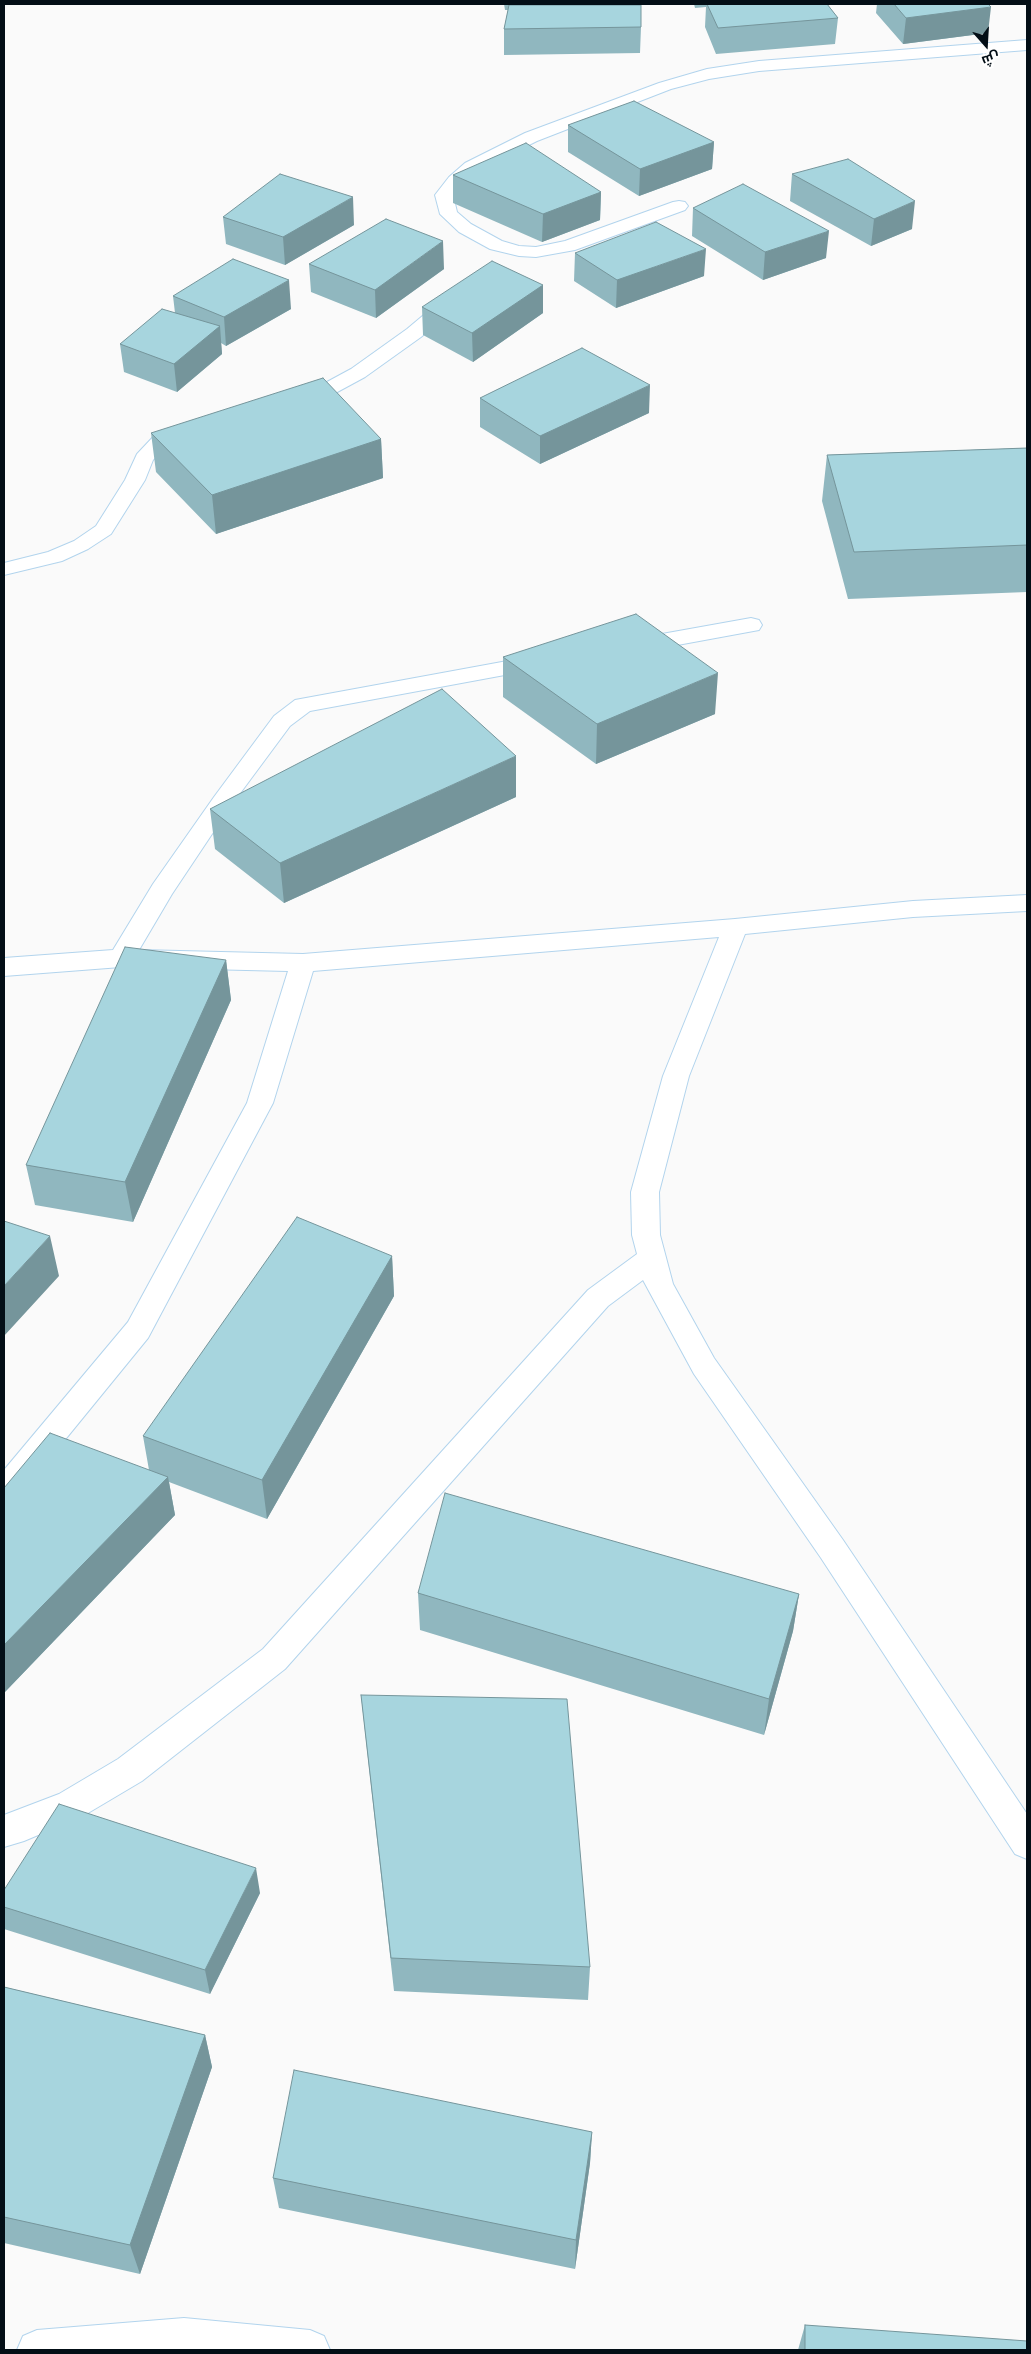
<!DOCTYPE html>
<meta charset="utf-8">
<style>
body{margin:0}
#map{position:relative;width:1031px;height:2354px;overflow:hidden;background:#fafafa;font-family:"Noto Sans",Cairo,sans-serif}
canvas{display:block}
.frame{position:absolute;inset:0;border:5px solid #030e16;pointer-events:none}
.north{position:absolute;left:961px;top:20px;width:50px;height:50px;-webkit-text-stroke:4px #fff;paint-order:stroke;rotate:161deg;font-size:14px;font-weight:700;line-height:20px;text-align:center;color:#030e16}
.north::after{content:'';display:block;margin:auto;width:18px;height:22px;background:#030e16;clip-path:polygon(50% 0,100% 100%,50% 72%,0 100%)}
</style>
<div id="map">
<canvas width="1031" height="2354"></canvas>
<div class="frame"></div>
<div class="north">ش</div>
</div>
<script>
const g = document.querySelector('canvas').getContext('2d');
g.lineJoin = 'round';
const poly = rows => new Path2D(rows.map(r => 'M' + r).join(''));
function strokePath(path, color, width, dash) { g.strokeStyle = color; g.lineWidth = width; g.lineCap = dash ? 'butt' : 'round'; g.setLineDash(dash || []); g.stroke(path); }
function fill(path, color) { g.fillStyle = color; g.fill(path, 'evenodd'); }
const minor = poly([
 [1027,40,1027,50,759,71,709,79,671,89,537,141,477,171,453,195,457,212,471,224,502,241,519,246,536,247,565,241,673,202,679,201,685,202,688,206,685,210,575,250,536,257,519,256,490,249,459,232,440,214,435,195,449,177,465,163,525,133,659,83,707,69,759,61,1027,40],
 [451,296,458,298,460,302,458,306,421,337,365,377,328,397,305,406,298,408,291,406,288,402,291,398,314,389,351,369,407,329,444,298,451,296],
 [184,424,191,426,194,430,191,434,167,445,153,460,145,480,111,534,88,549,62,561,4,575,4,563,48,552,74,541,96,526,125,480,137,454,153,437,184,424],
 [751,618,759,620,762,625,759,630,634,653,626,651,623,646,626,641,634,639,751,618],
 [540,655,548,657,551,662,548,667,310,711,290,726,230,807,172,894,139,950,303,954,735,919,913,901,1027,895,1027,911,913,917,745,934,689,1076,659,1192,660,1235,673,1284,714,1358,843,1540,1027,1814,1027,1859,1015,1854,821,1558,694,1374,643,1280,608,1306,285,1669,142,1781,83,1816,24,1841,4,1847,4,1815,59,1794,118,1759,263,1649,588,1290,637,1254,632,1235,631,1192,663,1076,719,937,313,971,273,1103,148,1338,15,1501,4,1505,4,1470,128,1322,247,1103,288,971,121,967,4,976,4,958,113,950,153,884,214,797,274,716,295,700,540,655],
 [184,2318,310,2330,324,2336,330,2350,17,2350,23,2336,37,2330,184,2318]
]);
const wall = poly([
 [504,4,619,4,619,5,641,27,640,53,504,55,504,29,508,10,505,10],
 [694,4,827,4,838,18,835,44,716,54,705,27,706,7,695,8],
 [877,4,988,4,988,33,903,44,876,13],
 [568,125,714,142,712,169,639,196,568,152],
 [792,174,912,229,871,246,790,201],
 [453,175,601,192,600,220,542,242,453,203],
 [693,208,826,258,763,280,692,236],
 [223,217,354,225,285,265,226,244],
 [575,253,704,276,616,308,574,281],
 [309,264,444,269,376,318,311,292],
 [543,285,543,313,473,362,423,335,422,307],
 [173,296,291,309,226,346,221,343,222,354,177,392,124,372,120,344,175,313],
 [480,398,649,413,540,464,480,427],
 [151,433,381,439,383,478,216,534,156,472],
 [1027,448,1027,592,848,599,822,501,827,455],
 [503,657,715,714,596,764,503,697],
 [516,797,284,903,215,849,210,809],
 [226,960,231,1000,133,1222,35,1205,26,1165],
 [392,1256,394,1296,267,1519,169,1482,175,1515,4,1693,4,1488,149,1470,143,1436],
 [418,1593,799,1594,793,1631,764,1735,420,1630],
 [361,1695,590,1967,588,2000,394,1991,365,1732],
 [4,1890,260,1893,210,1994,4,1929],
 [4,1987,205,2035,212,2067,140,2274,4,2243],
 [592,2132,590,2163,575,2269,279,2208,273,2178],
 [805,2325,1027,2350,798,2350]
]);
const shadedWall = poly([
 [991,7,988,33,903,44,906,18],
 [714,142,712,169,639,196,640,169],
 [601,192,600,220,542,242,543,214],
 [353,197,354,225,285,265,283,237],
 [915,201,912,229,871,246,874,219],
 [829,231,826,258,763,280,765,252],
 [443,241,444,269,376,318,375,290],
 [706,249,704,276,616,308,617,280],
 [289,280,291,309,226,346,224,317],
 [543,285,543,313,473,362,472,333],
 [220,326,222,354,177,392,174,364],
 [650,385,649,413,540,464,540,436],
 [381,439,383,478,216,534,212,495],
 [718,673,715,714,596,764,597,724],
 [516,756,516,797,284,903,280,863],
 [226,960,231,1000,133,1222,125,1182],
 [50,1236,59,1276,4,1336,4,1286],
 [392,1256,394,1296,267,1519,262,1480],
 [168,1477,175,1515,4,1693,4,1645],
 [799,1594,793,1631,764,1735,769,1699],
 [256,1868,260,1893,210,1994,205,1970],
 [205,2035,212,2067,140,2274,130,2245],
 [592,2132,590,2163,575,2269,576,2240]
]);
const building = poly([
 [707,4,827,4,838,18,718,28,707,4],
 [894,4,988,4,991,7,906,18,894,4],
 [509,5,641,5,641,27,504,29,509,5],
 [634,101,714,142,640,169,568,125,634,101],
 [526,143,601,192,543,214,453,175,526,143],
 [848,159,915,201,874,219,792,174,848,159],
 [280,174,353,197,283,237,223,217,280,174],
 [743,184,829,231,765,252,693,208,743,184],
 [386,219,443,241,375,290,309,264,386,219],
 [656,222,706,249,617,280,575,253,656,222],
 [233,259,289,280,224,317,173,296,233,259],
 [492,261,543,285,472,333,422,307,492,261],
 [162,309,220,326,174,364,120,344,162,309],
 [582,348,650,385,540,436,480,398,582,348],
 [323,378,381,439,212,495,151,433,323,378],
 [1027,448,1027,545,854,552,827,455,1027,448],
 [636,614,718,673,597,724,503,657,636,614],
 [442,689,516,756,280,863,210,809,442,689],
 [125,947,226,960,125,1182,26,1165,125,947],
 [297,1217,392,1256,262,1480,143,1436,297,1217],
 [4,1221,50,1236,4,1286,4,1221],
 [50,1433,168,1477,4,1645,4,1488,50,1433],
 [445,1493,799,1594,769,1699,418,1593,445,1493],
 [361,1695,567,1699,590,1967,391,1958,361,1695],
 [59,1804,256,1868,205,1970,4,1907,4,1890,59,1804],
 [4,1987,205,2035,130,2245,4,2217,4,1987],
 [294,2070,592,2132,576,2240,273,2178,294,2070],
 [805,2325,1027,2341,1027,2350,805,2350,805,2325]
]);
strokePath(minor, '#b2d4ed', 2);
fill(minor, '#fff');
fill(wall, '#90b7bf');
fill(shadedWall, '#75959b');
fill(building, '#a7d5de');
strokePath(building, '#75959b', 1);
</script>
